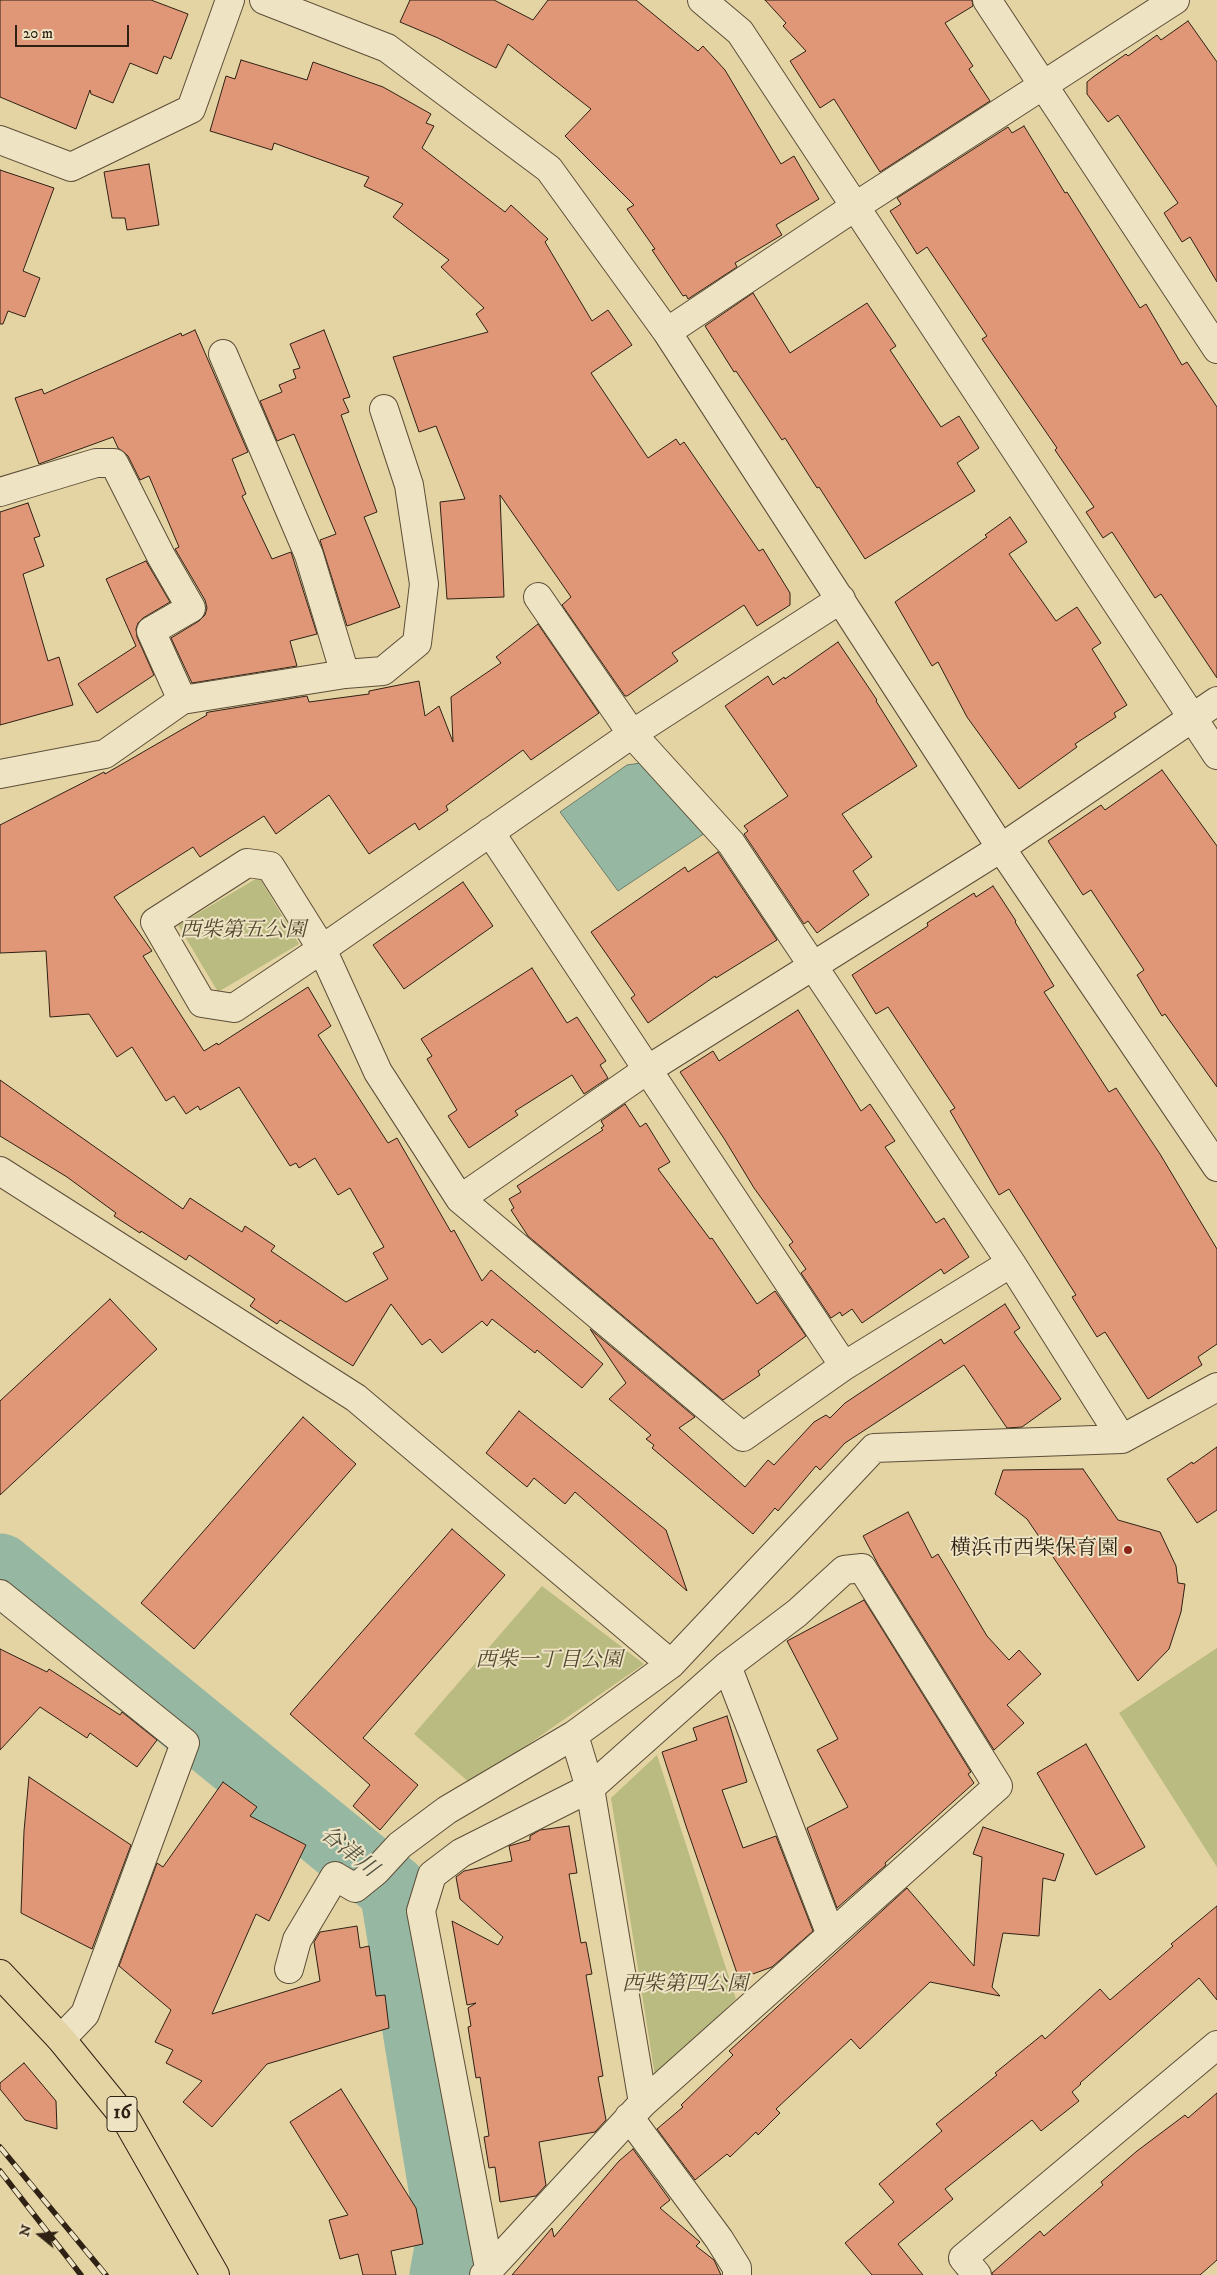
<!DOCTYPE html>
<meta charset="utf-8">
<style>
body{margin:0}
#map{position:relative;width:1217px;height:2275px;overflow:hidden;background:#e5d4a3;font-family:"IM FELL DW Pica",serif}
canvas{display:block}
.north{position:absolute;left:15px;top:2210px;width:50px;height:50px;-webkit-text-stroke:4px #eee3c3;paint-order:stroke;rotate:287deg;font-size:14px;font-weight:700;line-height:20px;text-align:center;color:#2f2114}
.north::after{content:'';display:block;margin:auto;width:18px;height:22px;background:#2f2114;clip-path:polygon(50% 0,100% 100%,50% 72%,0 100%)}
.scale{position:absolute;left:15px;top:25px;width:114px;height:22px;box-sizing:border-box;border:2px solid #2f2114;border-top:0;padding-left:6px;font-size:15px;line-height:18px;white-space:nowrap;color:#2f2114;-webkit-text-stroke:4px #eee3c3;paint-order:stroke}
</style>
<div id="map">
<canvas width="1217" height="2275"></canvas>
<div class="north">N</div>
<div class="scale">20 m</div>
</div>
<script>
const g = document.querySelector('canvas').getContext('2d');
g.lineJoin = 'round';
function fill(path, color) { g.fillStyle = color; g.fill(path, 'evenodd'); }
const poly = rows => new Path2D(rows.map(r => 'M' + r).join(''));
function strokePath(path, color, width, dash) { g.strokeStyle = color; g.lineWidth = width; g.lineCap = dash ? 'butt' : 'round'; g.setLineDash(dash || []); g.stroke(path); }
function label(font, color, halo, rows, align = 'center') {
  g.font = font + ' "IM FELL DW Pica","Noto Serif JP",serif'; g.lineWidth = 4; g.setLineDash([]); g.textBaseline = 'middle'; g.strokeStyle = halo; g.fillStyle = color; for (const [text, x, y, turn = 0] of rows) {
    g.save(); g.translate(x, y); g.rotate((+turn || 0) * Math.PI / 180); g.textAlign = isNaN(turn) ? turn : align; if (halo) g.strokeText(text, 0, 0); g.fillText(text, 0, 0); g.restore();
  }
}
const green = poly([
 [259,877,299,944,218,992,178,925],
 [542,1586,644,1664,471,1784,414,1734],
 [1217,1648,1217,1867,1119,1713],
 [657,1755,736,1999,655,2076,611,1798]
]);
const water = poly([
 [641,763,708,831,618,891,560,812,627,765,641,763]
]);
const river = poly([
 [0,1568,394,1890,451,2237,444,2275]
]);
const building = poly([
 [0,0,151,0,188,14,171,59,164,56,157,74,130,63,113,103,91,94,90,90,76,129,0,97,0,0],
 [410,0,494,0,533,20,548,0,636,0,698,51,703,46,725,70,781,164,794,156,819,199,776,225,782,235,735,263,737,267,688,299,686,295,683,296,652,250,655,249,627,209,634,205,565,136,591,109,508,44,496,68,438,38,400,22,410,0],
 [765,0,972,0,973,6,945,23,973,66,969,69,990,101,880,172,834,99,820,108,790,61,806,51,783,26,786,23,765,0],
 [1188,21,1217,62,1217,282,1190,237,1182,242,1164,213,1178,203,1118,115,1108,122,1087,94,1087,82,1093,77,1126,54,1128,56,1157,35,1161,40,1188,21],
 [241,60,307,80,313,62,383,87,431,114,426,123,434,126,422,148,505,212,511,205,548,239,545,242,592,321,608,310,632,345,591,373,648,458,676,439,680,445,684,442,759,551,763,549,790,593,790,605,757,626,744,605,672,653,678,661,627,696,625,696,562,605,571,597,500,495,504,597,447,599,440,502,465,499,436,426,419,432,393,357,488,332,476,314,484,308,441,267,449,260,393,217,403,204,364,186,369,177,274,143,272,150,210,131,226,76,235,79,241,60],
 [1024,126,1065,193,1067,192,1140,308,1146,304,1182,365,1187,362,1217,407,1217,678,1161,594,1155,598,1112,532,1103,538,1086,512,1094,507,1055,450,1057,448,982,339,987,336,927,247,917,254,890,211,901,204,897,198,1008,127,1012,133,1024,126],
 [149,164,159,225,127,230,125,218,112,218,104,172,149,164],
 [0,170,54,188,23,271,40,278,25,317,8,311,3,324,0,324,0,170],
 [753,293,790,353,867,303,896,346,890,350,941,427,959,416,979,448,957,463,975,491,865,559,819,487,817,488,785,438,782,440,736,371,734,372,705,326,753,293],
 [195,330,248,452,232,459,246,494,242,496,272,559,291,552,317,634,290,641,297,666,192,683,171,638,199,621,205,615,207,608,205,600,175,549,179,547,149,476,140,480,128,456,118,448,113,437,39,464,15,398,42,389,44,394,181,333,182,336,195,330],
 [324,330,350,397,343,399,349,412,341,415,377,512,364,517,400,607,347,626,320,540,336,534,294,434,277,441,260,401,282,392,279,385,296,378,293,370,300,368,290,344,324,330],
 [28,503,40,536,34,538,44,566,23,574,48,661,59,657,73,705,0,725,0,512,28,503],
 [1010,517,1027,542,1009,554,1056,621,1077,607,1101,643,1092,649,1127,705,1114,713,1116,717,1075,744,1077,747,1019,789,967,717,938,662,932,666,895,602,987,537,985,535,1010,517],
 [146,561,170,602,143,618,138,623,136,629,137,637,154,675,97,713,78,684,136,646,106,579,146,561],
 [538,624,599,713,531,760,523,750,446,806,448,810,419,830,415,823,369,854,329,795,276,834,264,816,200,857,193,847,114,897,152,951,143,956,204,1051,217,1043,218,1045,308,987,331,1026,318,1035,388,1143,397,1138,451,1232,454,1230,482,1281,491,1270,603,1364,582,1388,537,1350,535,1353,492,1319,487,1326,482,1321,442,1353,430,1339,422,1345,391,1304,353,1366,280,1320,277,1324,250,1306,255,1299,189,1255,186,1260,141,1231,140,1233,114,1216,116,1213,67,1177,0,1136,0,1080,183,1209,190,1198,242,1232,245,1226,275,1246,271,1251,346,1302,388,1279,373,1253,384,1247,350,1188,338,1195,315,1158,299,1168,296,1163,290,1166,239,1087,200,1110,198,1106,186,1114,174,1096,166,1101,132,1047,117,1057,89,1014,50,1017,46,951,0,953,0,825,104,772,105,774,207,715,206,713,209,712,307,696,309,702,369,694,369,691,419,681,425,716,439,706,453,742,451,697,501,663,496,657,538,624],
 [838,642,877,700,876,701,917,766,842,814,872,857,853,871,869,895,817,933,808,921,804,924,744,834,748,831,744,826,788,796,725,706,768,676,773,685,784,677,785,679,838,642],
 [1162,770,1217,846,1217,1087,1165,1014,1162,1016,1137,975,1144,970,1091,890,1083,895,1048,841,1101,805,1105,810,1162,770],
 [718,852,777,940,716,978,715,976,648,1023,631,998,635,995,591,932,685,867,688,872,718,852],
 [463,882,493,926,404,989,373,945,463,882],
 [993,886,1016,921,1015,922,1054,986,1044,992,1109,1092,1116,1088,1160,1154,1217,1249,1217,1344,1198,1357,1202,1365,1148,1399,1105,1332,1097,1337,1072,1297,1076,1295,1009,1189,999,1195,950,1111,955,1108,888,1007,876,1014,852,975,928,926,927,923,974,893,976,897,993,886],
 [532,968,567,1023,577,1017,606,1061,600,1065,608,1078,584,1094,572,1075,515,1111,518,1115,469,1148,448,1116,457,1110,427,1059,432,1056,421,1039,532,968],
 [798,1010,861,1111,870,1104,895,1141,885,1147,936,1223,944,1218,969,1257,944,1274,941,1269,862,1323,852,1309,842,1316,840,1312,831,1318,801,1273,806,1269,789,1245,793,1242,754,1188,725,1140,680,1072,713,1051,719,1061,798,1010],
 [625,1104,640,1127,646,1123,670,1162,658,1169,710,1239,712,1238,757,1304,775,1291,806,1336,758,1371,760,1375,723,1400,528,1236,511,1210,514,1208,509,1199,521,1192,517,1186,603,1130,601,1128,604,1126,601,1121,625,1104],
 [110,1299,157,1349,0,1495,0,1401,110,1299],
 [1005,1304,1020,1328,1014,1332,1061,1399,1022,1427,1007,1428,964,1365,845,1443,820,1470,816,1466,778,1511,775,1508,753,1534,652,1448,654,1445,646,1439,651,1435,609,1399,626,1383,590,1329,695,1417,679,1428,745,1487,768,1460,774,1465,814,1422,826,1415,830,1418,845,1403,941,1339,944,1344,1005,1304],
 [519,1411,666,1530,687,1591,575,1492,565,1504,534,1478,527,1487,486,1453,519,1411],
 [303,1417,356,1464,194,1649,141,1603,303,1417],
 [1217,1447,1217,1510,1197,1523,1167,1479,1192,1462,1193,1464,1217,1447],
 [1083,1469,1118,1520,1160,1532,1176,1566,1178,1583,1185,1584,1181,1612,1169,1649,1138,1681,1027,1519,995,1494,1003,1470,1083,1469],
 [908,1512,932,1558,938,1554,987,1636,1009,1660,1019,1650,1041,1674,1007,1705,1024,1723,994,1750,879,1566,863,1536,908,1512],
 [452,1529,505,1575,363,1738,418,1785,380,1830,353,1806,370,1785,290,1714,452,1529],
 [864,1600,971,1772,968,1774,974,1783,885,1863,886,1865,837,1908,807,1828,848,1807,817,1750,838,1739,787,1641,864,1600],
 [0,1649,47,1672,49,1669,120,1715,122,1712,157,1740,137,1767,90,1733,87,1738,40,1707,0,1750,0,1649],
 [727,1716,747,1782,722,1790,743,1848,776,1836,813,1931,772,1967,739,1979,686,1826,662,1752,697,1740,693,1728,727,1716],
 [1086,1744,1145,1847,1096,1875,1037,1773,1086,1744],
 [29,1777,131,1845,92,1949,21,1913,24,1831,29,1777],
 [223,1782,257,1807,250,1816,306,1845,269,1921,256,1914,212,2014,320,1981,314,1942,320,1932,357,1926,360,1948,369,1946,376,1996,385,1995,389,2028,267,2064,212,2127,183,2102,202,2081,166,2063,173,2050,155,2042,171,2010,119,1966,157,1863,163,1867,223,1782],
 [569,1826,577,1873,569,1874,581,1943,586,1942,592,1974,586,1975,603,2076,598,2077,606,2120,595,2132,539,2142,546,2185,536,2196,500,2202,495,2167,489,2168,484,2137,489,2136,480,2077,476,2078,468,2027,471,2026,468,2008,476,2003,467,2005,452,1921,498,1945,503,1937,460,1899,456,1877,464,1871,512,1861,509,1846,530,1840,530,1836,540,1830,569,1826],
 [983,1827,1064,1854,1055,1881,1043,1878,1039,1936,1003,1933,992,1987,1000,1996,930,1982,860,2049,851,2039,776,2109,780,2113,758,2135,756,2132,730,2157,727,2154,695,2180,657,2129,683,2107,681,2105,733,2055,729,2051,907,1888,974,1966,982,1857,973,1854,983,1827],
 [1217,1906,1217,2000,1199,1978,1080,2083,1081,2084,1072,2092,1079,2101,1041,2131,1032,2120,945,2189,953,2199,898,2244,923,2275,872,2275,845,2243,894,2202,879,2184,942,2131,936,2124,997,2075,995,2073,1042,2035,1045,2039,1100,1989,1110,2000,1173,1946,1171,1944,1217,1906],
 [24,2063,56,2101,57,2129,25,2120,0,2089,0,2083,24,2063],
 [341,2089,416,2208,423,2244,391,2251,396,2275,363,2275,358,2254,340,2259,329,2220,348,2215,290,2122,341,2089],
 [1217,2093,1217,2260,1200,2275,992,2275,992,2273,1040,2231,1044,2236,1103,2185,1101,2182,1137,2151,1185,2115,1188,2118,1217,2093],
 [633,2149,670,2200,660,2208,700,2242,696,2246,714,2260,721,2275,512,2275,552,2228,554,2237,619,2161,633,2149]
]);
const minor = poly([
 [264,0,387,48,549,169,667,332,1001,848,1217,1167],
 [702,0,740,32,1217,755],
 [987,0,1217,349],
 [0,140,71,167,191,109,230,0],
 [667,332,856,206,1175,0],
 [223,354,309,555,345,674],
 [0,492,96,463,114,463,161,556,191,608,151,631,182,700],
 [538,597,632,734,731,843,1011,1263,1122,1439],
 [841,599,632,734,322,949,234,1008,202,1003,155,922,247,863,270,866,322,949,378,1072,460,1199,743,1437,844,1366,1011,1263],
 [0,774,105,754,182,700,345,674,383,671,417,643,424,584,409,485,384,409],
 [490,832,844,1366],
 [0,1171,356,1398,671,1664],
 [460,1199,647,1070,1001,848,1217,701],
 [0,1594,185,1743,85,2014,61,2039],
 [727,1666,831,1935],
 [574,1735,590,1788,643,2103],
 [289,1969,297,1940,335,1876,355,1888,376,1871,400,1845,447,1810,574,1735,671,1664,874,1448,1122,1439,1217,1387],
 [629,2117,719,2239,737,2268,737,2275],
 [484,2275,643,2103,998,1786,862,1568,844,1570,797,1613,727,1666,590,1788,461,1853,432,1875,421,1911,489,2268],
 [977,2275,963,2258,1217,2045]
]);
const highway = poly([
 [0,1974,61,2039,126,2119,215,2275]
]);
const rail = poly([
 [0,2147,106,2275],
 [0,2171,81,2275]
]);
const markers = [
 [1128,1550,5,"#8f2418"]
];
const shields = [
 [122,2114,30]
];
const shieldNames = [
 ["16",122,2114]
];
const parkNames = [
 ["西柴第五公園",243,932],
 ["西柴一丁目公園",549,1662],
 ["西柴第四公園",685,1986]
];
const poiNames = [
 ["横浜市西柴保育園",1118,1550]
];
const waterNames = [
 ["谷津川",348,1853,39]
];
fill(green, '#babb81');
fill(water, '#96b8a3');
strokePath(water, '#6d7c6a', 1);
strokePath(river, '#96b8a3', 69);
fill(building, '#df9777');
strokePath(building, '#2f2114', 1);
strokePath(minor, '#5c4e38', 30);
strokePath(highway, '#2f2114', 30);
strokePath(minor, '#eee3c3', 28);
strokePath(highway, '#e5d4a3', 28);
strokePath(rail, '#2f2114', 5.5);
strokePath(rail, '#eee3c3', 4, [11]);
for (const [x, y, r, color] of markers) { const dot = new Path2D(); dot.arc(x, y, r, 0, 2 * Math.PI); g.fillStyle = color; g.fill(dot); strokePath(dot, '#eee3c3', 2); }
for (const [x, y, w] of shields) { const box = new Path2D(); box.roundRect(x - w / 2, y - 17.5, w, 35, 4); g.fillStyle = '#eee3c3'; g.fill(box); strokePath(box, '#2f2114', 1); }
label('bold 20px', '#2f2114', null, shieldNames);
label('italic 21px', '#52482f', '#eee3c3', parkNames);
label('21px', '#2f2114', '#eee3c3', poiNames, 'right');
label('italic 22px', '#4e4e3f', '#eee3c3', waterNames);
</script>
